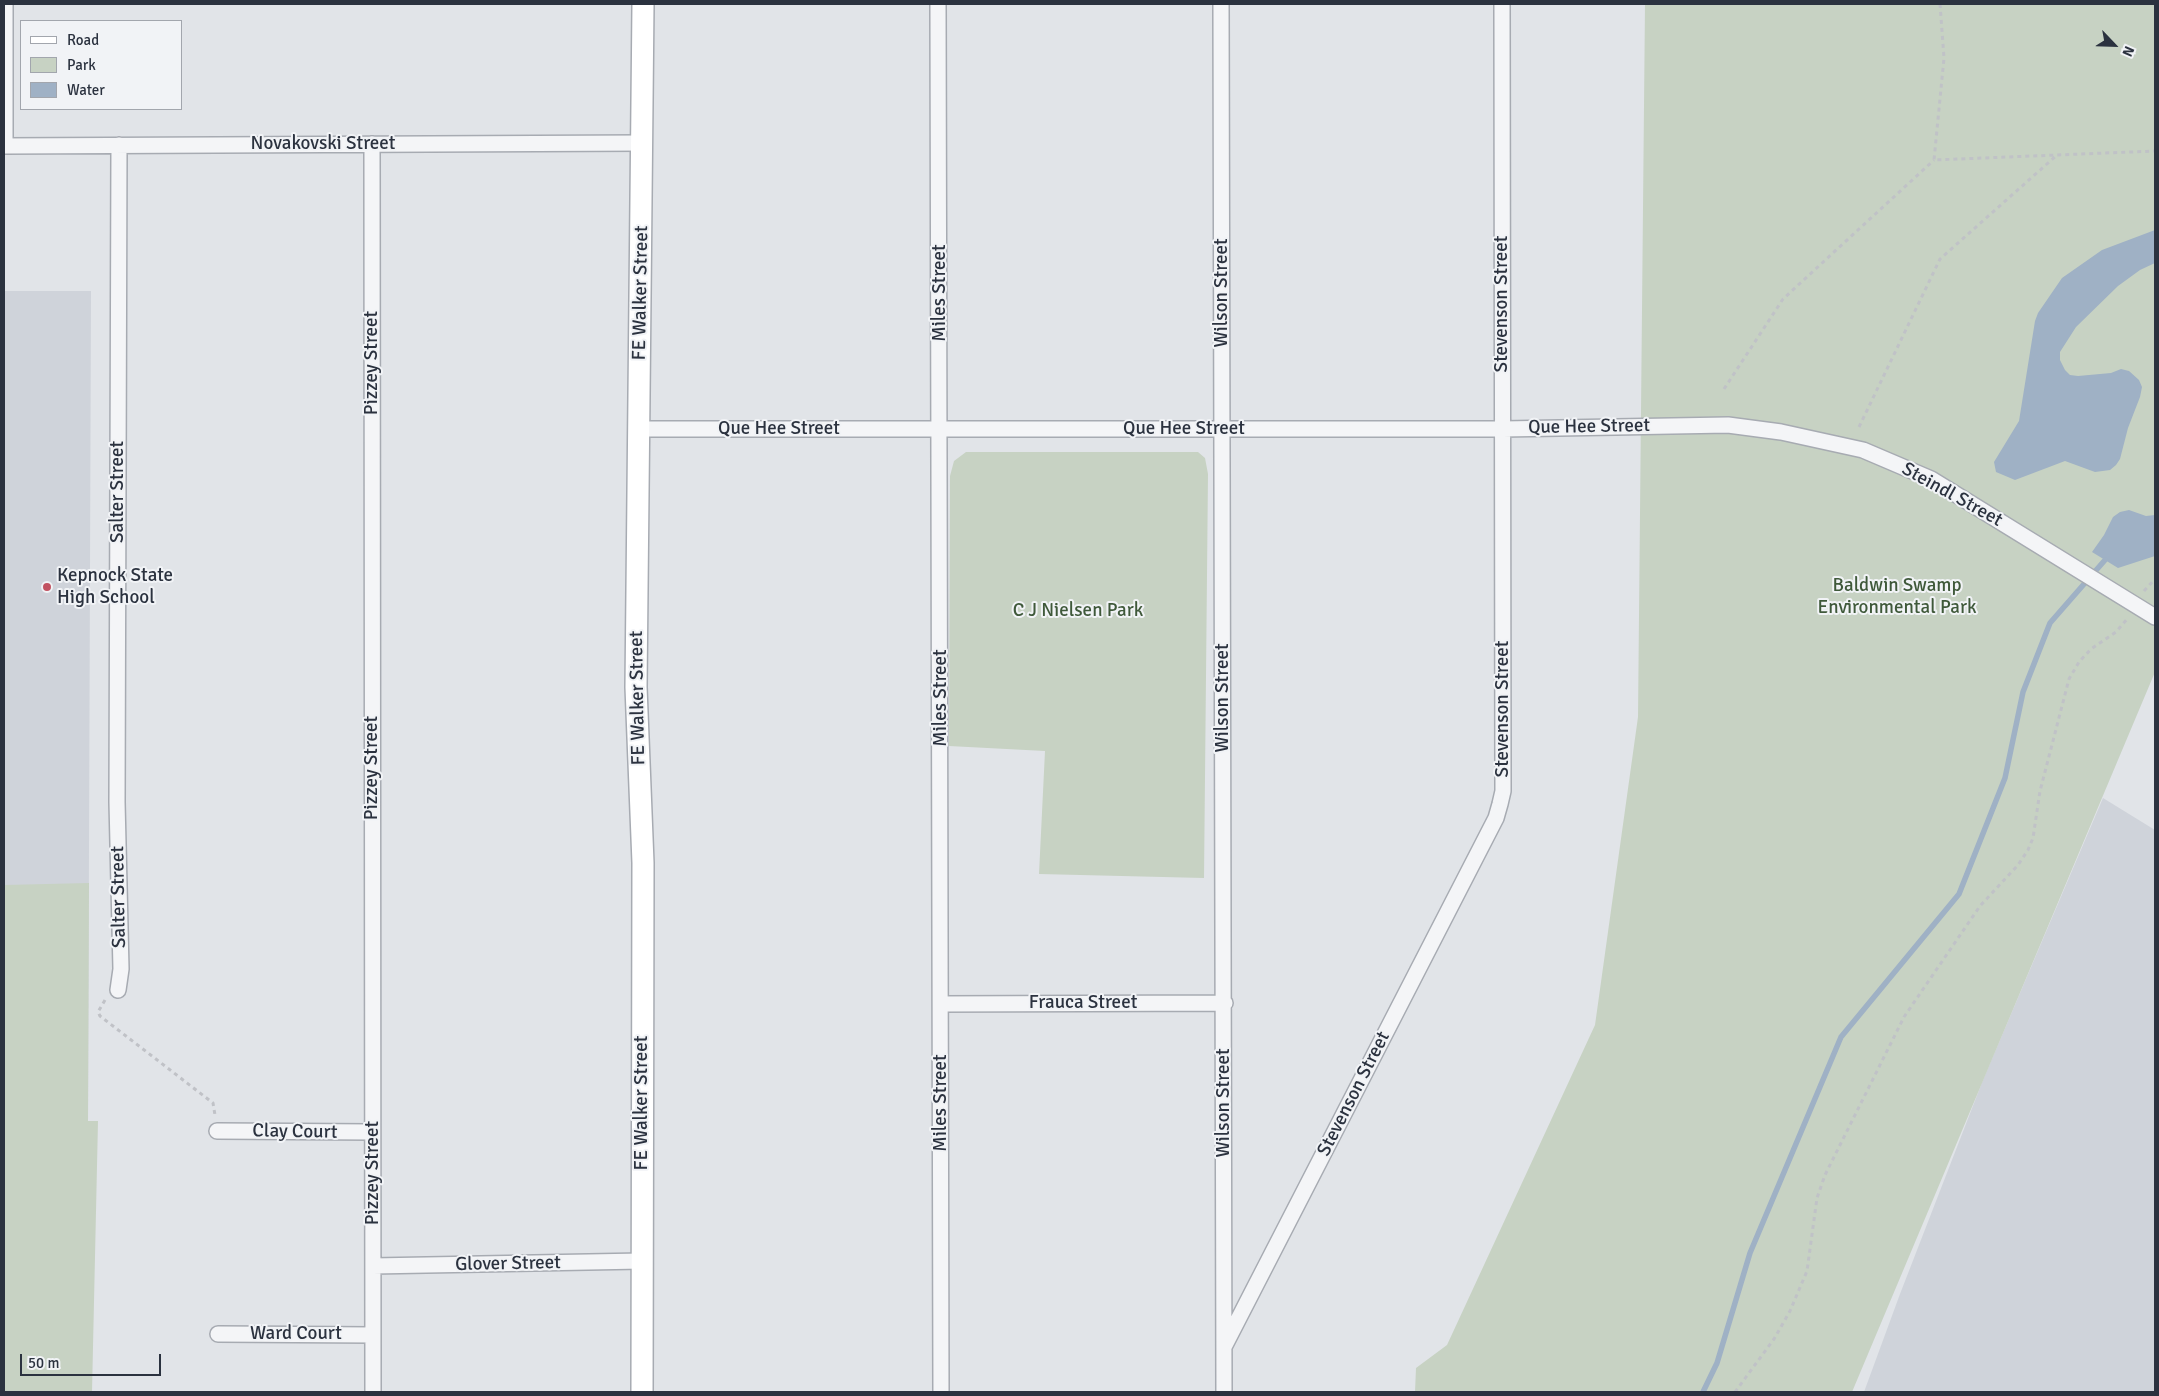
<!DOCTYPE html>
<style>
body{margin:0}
#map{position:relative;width:2159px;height:1396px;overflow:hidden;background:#e1e4e8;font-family:Signika,sans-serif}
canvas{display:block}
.frame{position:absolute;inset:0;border:5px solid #2b323f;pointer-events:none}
.legend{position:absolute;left:20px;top:20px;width:162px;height:90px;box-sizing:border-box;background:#f1f3f6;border:1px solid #a2a6ad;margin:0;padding:6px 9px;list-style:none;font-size:15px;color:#2b323f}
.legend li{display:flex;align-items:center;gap:10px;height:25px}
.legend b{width:25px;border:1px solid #a2a6ad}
.north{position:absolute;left:2089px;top:20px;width:50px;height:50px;-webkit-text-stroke:4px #f1f3f6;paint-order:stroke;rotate:114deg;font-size:14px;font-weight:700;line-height:20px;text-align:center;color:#2b323f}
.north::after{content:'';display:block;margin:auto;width:18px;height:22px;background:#2b323f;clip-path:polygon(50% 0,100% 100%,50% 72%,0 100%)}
.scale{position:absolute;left:20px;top:1354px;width:141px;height:22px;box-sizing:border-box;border:2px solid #2b323f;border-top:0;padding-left:6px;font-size:15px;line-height:18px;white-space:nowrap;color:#2b323f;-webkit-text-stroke:4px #f1f3f6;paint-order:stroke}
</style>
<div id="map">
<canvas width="2159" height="1396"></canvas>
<div class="frame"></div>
<ul class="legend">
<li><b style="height:6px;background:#fff"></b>Road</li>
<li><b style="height:14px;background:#c7d2c3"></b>Park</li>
<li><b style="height:14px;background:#9fb1c5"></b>Water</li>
</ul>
<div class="north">N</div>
<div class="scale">50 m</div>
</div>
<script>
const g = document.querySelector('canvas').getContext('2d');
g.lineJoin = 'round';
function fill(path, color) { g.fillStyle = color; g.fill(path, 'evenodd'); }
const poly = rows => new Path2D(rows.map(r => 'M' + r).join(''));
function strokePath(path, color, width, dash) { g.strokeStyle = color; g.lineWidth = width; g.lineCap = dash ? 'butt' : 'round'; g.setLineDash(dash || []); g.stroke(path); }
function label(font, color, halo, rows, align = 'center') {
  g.font = font + ' Signika,sans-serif'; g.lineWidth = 4; g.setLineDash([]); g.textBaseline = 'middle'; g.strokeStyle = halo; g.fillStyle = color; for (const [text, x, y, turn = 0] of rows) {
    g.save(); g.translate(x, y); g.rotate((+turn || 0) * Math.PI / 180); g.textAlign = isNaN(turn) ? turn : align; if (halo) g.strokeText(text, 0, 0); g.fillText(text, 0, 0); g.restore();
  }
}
const built = poly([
 [4,291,91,291,88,1121,4,1122],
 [2103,798,2155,830,2155,1392,1864,1392,1900,1294,1983,1080]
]);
const green = poly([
 [1645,4,2155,4,2155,672,1852,1392,1415,1392,1416,1368,1447,1345,1595,1025,1638,717],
 [966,452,1198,452,1205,458,1208,474,1204,878,1039,874,1045,751,949,746,950,476,954,461],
 [89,883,88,1121,98,1121,92,1392,4,1392,4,885]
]);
const water = poly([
 [2155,230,2155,263,2140,270,2118,286,2076,327,2060,352,2060,360,2065,370,2070,375,2078,376,2111,373,2121,369,2129,371,2139,380,2142,387,2140,397,2128,428,2120,459,2116,465,2110,470,2095,472,2065,461,2015,480,1996,472,1994,462,2019,421,2035,321,2038,313,2062,278,2102,250],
 [2129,510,2146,516,2155,515,2155,556,2118,568,2092,552,2104,535,2113,517,2120,512]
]);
const stream = poly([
 [1703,1392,1717,1363,1750,1253,1841,1037,1959,894,2005,778,2023,692,2050,623,2105,560]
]);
const path = poly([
 [1940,4,1944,58,1934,160,2155,151],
 [1724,389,1783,299,1934,160],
 [1859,427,1940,259,2057,155],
 [2144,591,2155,579],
 [105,1000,98,1012,100,1016,213,1103,215,1115],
 [1735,1392,1774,1339,1790,1311,1807,1271,1817,1198,1825,1175,1904,1017,1980,906,2018,865,2028,850,2033,838,2040,791,2069,679,2079,662,2091,649,2116,632,2128,618]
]);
const minor = poly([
 [5,4,5,146],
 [938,4,941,1392],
 [1221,4,1224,1392],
 [372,144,373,1392],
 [4,146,643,143],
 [640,429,1503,429,1728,425,1781,432,1863,450,1931,479,2155,617],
 [118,990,121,969,117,802,119,145],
 [941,1004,1225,1003],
 [217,1131,372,1132],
 [373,1266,642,1261],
 [218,1334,373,1335],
 [1224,1347,1496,818,1500,804,1503,791,1502,4]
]);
const secondary = poly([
 [642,1392,643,863,636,687,643,4]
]);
const markers = [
 [47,587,5,"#c25261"]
];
const streetNames = [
 ["Novakovski Street",323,144],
 ["FE Walker Street",641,293,-89],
 ["Miles Street",940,293,-90],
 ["Wilson Street",1222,293,-90],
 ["Stevenson Street",1502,304,-90],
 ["Pizzey Street",372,363,-90],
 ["Que Hee Street",1589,427,-1],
 ["Que Hee Street",779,429],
 ["Que Hee Street",1184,429],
 ["Salter Street",118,492,-90],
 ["Steindl Street",1952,495,29],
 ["FE Walker Street",638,698,-91],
 ["Miles Street",941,698,-90],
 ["Wilson Street",1223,698,-90],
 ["Stevenson Street",1503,709,-90],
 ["Pizzey Street",372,768,-90],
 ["Salter Street",119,897,-91],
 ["Frauca Street",1083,1003],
 ["Stevenson Street",1354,1094,-63],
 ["FE Walker Street",642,1103,-90],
 ["Miles Street",941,1103,-90],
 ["Wilson Street",1224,1103,-90],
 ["Clay Court",295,1132,1],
 ["Pizzey Street",373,1173,-90],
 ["Glover Street",508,1264,-1],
 ["Ward Court",296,1334]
];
const poiNames = [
 ["Kepnock State",57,576],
 ["High School",57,598]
];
const parkNames = [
 ["Baldwin Swamp",1897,586],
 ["Environmental Park",1897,608],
 ["C J Nielsen Park",1078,611]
];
fill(built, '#cfd3da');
fill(green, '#c7d2c3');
fill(water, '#9fb1c5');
strokePath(stream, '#9fb1c5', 5.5);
strokePath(minor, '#a7abb2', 18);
strokePath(secondary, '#a7abb2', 24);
strokePath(path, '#c0c2c7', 3, [4, 4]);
strokePath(minor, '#f4f5f7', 15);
strokePath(secondary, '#fff', 21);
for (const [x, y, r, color] of markers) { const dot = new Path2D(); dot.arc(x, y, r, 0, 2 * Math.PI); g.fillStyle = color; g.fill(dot); strokePath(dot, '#f1f3f6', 2); }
label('19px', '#2b323f', '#f1f3f6', streetNames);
label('19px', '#2b323f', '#f1f3f6', poiNames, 'left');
label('19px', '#3f593a', '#f1f3f6', parkNames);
</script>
